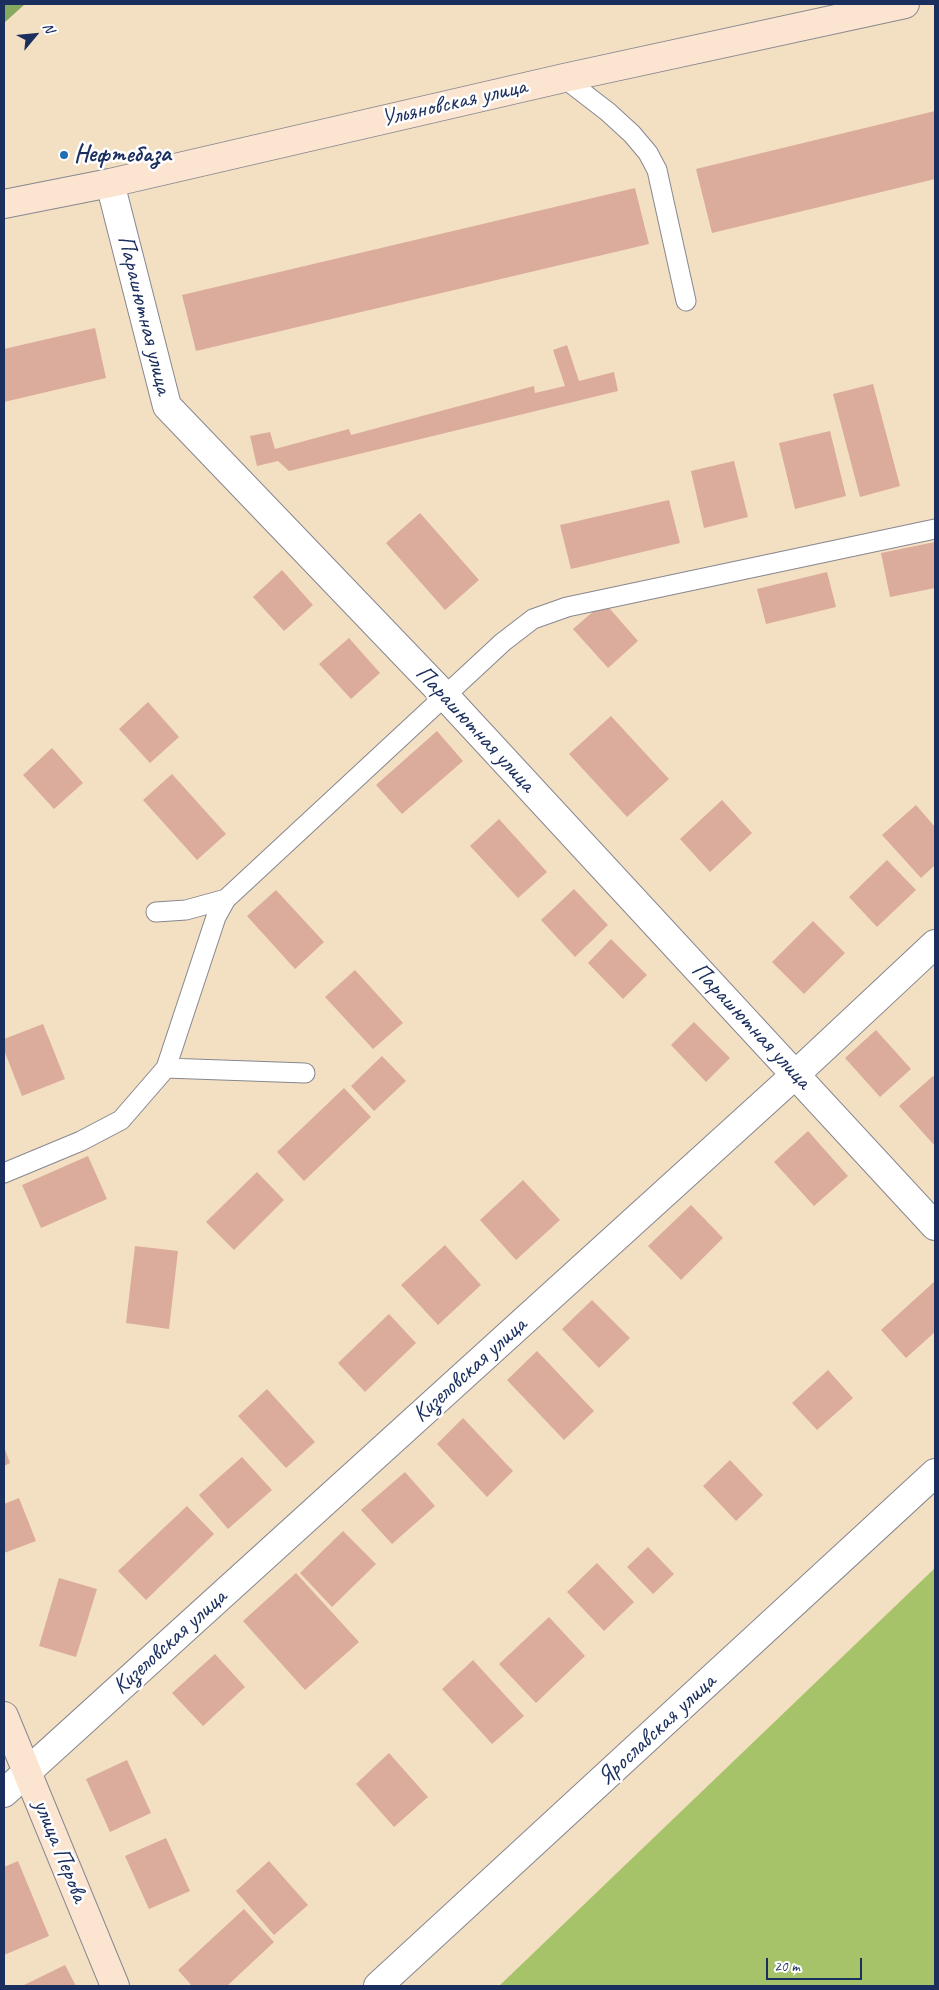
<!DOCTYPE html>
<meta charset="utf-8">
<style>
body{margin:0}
#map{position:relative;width:939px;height:1990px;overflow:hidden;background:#f3dfc2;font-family:Caveat,sans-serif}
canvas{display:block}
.frame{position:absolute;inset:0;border:5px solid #1b2f5e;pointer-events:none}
.north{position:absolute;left:10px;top:10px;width:50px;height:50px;-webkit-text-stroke:4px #fff;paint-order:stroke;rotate:62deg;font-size:14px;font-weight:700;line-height:20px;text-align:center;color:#1b2f5e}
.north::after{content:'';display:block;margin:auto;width:18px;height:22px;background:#1b2f5e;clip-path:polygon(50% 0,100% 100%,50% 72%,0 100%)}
.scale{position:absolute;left:766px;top:1958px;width:96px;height:22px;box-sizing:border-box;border:2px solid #1b2f5e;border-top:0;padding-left:6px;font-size:15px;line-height:18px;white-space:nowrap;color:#1b2f5e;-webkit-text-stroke:4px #fff;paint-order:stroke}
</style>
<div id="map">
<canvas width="939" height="1990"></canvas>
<div class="frame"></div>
<div class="north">N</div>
<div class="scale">20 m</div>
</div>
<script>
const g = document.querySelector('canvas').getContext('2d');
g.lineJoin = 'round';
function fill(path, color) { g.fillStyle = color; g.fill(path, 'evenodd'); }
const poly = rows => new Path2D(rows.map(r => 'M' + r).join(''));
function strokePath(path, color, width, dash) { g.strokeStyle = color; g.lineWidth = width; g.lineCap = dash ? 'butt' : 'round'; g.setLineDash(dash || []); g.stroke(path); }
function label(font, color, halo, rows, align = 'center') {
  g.font = font + ' Caveat,sans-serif'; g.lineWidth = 5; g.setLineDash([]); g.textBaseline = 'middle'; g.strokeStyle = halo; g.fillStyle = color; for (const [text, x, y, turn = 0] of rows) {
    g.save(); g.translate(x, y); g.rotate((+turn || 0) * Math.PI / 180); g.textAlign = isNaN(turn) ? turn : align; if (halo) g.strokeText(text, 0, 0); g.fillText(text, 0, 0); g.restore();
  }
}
const green = poly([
 [935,1568,935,1986,499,1986]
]);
const forest = poly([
 [4,4,25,4,4,23]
]);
const building = poly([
 [935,111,935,179,712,233,696,169],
 [635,188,649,244,196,351,182,295],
 [95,328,106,378,4,402,4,349],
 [567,345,579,381,614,372,618,391,289,471,278,461,257,466,250,436,270,432,275,449,349,429,351,435,534,386,535,393,565,386,553,350],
 [873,384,900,486,860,497,833,394],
 [830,431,846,496,795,509,779,443],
 [734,461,748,517,704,528,691,471],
 [669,500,680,543,571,569,560,525],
 [420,513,479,580,445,610,386,543],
 [935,542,935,588,890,597,881,553],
 [282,570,313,605,284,631,253,597],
 [827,572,836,607,766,624,757,589],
 [604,602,638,641,608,668,573,629],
 [349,638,380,673,351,699,319,664],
 [148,702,179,737,150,763,119,729],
 [611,716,669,779,627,817,569,754],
 [437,731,463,761,402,814,376,785],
 [52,748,83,783,54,809,23,775],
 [172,774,226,834,197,860,143,800],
 [722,800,752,833,710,872,680,839],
 [916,805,935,827,935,865,921,878,882,835],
 [499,819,547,872,518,898,470,846],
 [887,860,916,890,877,927,849,897],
 [574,889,608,925,575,957,541,920],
 [276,890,324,942,295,969,247,916],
 [813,921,845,953,804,994,772,962],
 [611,939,647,975,623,999,588,963],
 [355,970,403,1023,373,1049,325,997],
 [694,1022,730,1058,706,1082,671,1045],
 [43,1024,65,1079,22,1096,4,1050,4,1039],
 [876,1030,911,1069,880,1097,845,1058],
 [382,1056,406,1081,374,1111,351,1086],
 [933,1076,935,1078,935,1146,899,1106],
 [344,1088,371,1117,304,1181,277,1152],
 [808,1131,848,1176,814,1206,774,1162],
 [88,1156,107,1199,41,1228,22,1185],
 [257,1172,284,1200,234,1250,206,1222],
 [523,1180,560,1220,516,1260,480,1220],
 [691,1205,723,1238,681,1280,648,1246],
 [445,1245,481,1285,438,1325,401,1285],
 [135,1246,178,1251,169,1329,126,1323],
 [935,1281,935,1332,906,1358,881,1330],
 [592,1300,630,1338,599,1368,562,1329],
 [389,1314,416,1343,365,1392,338,1363],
 [537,1351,594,1411,564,1440,507,1380],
 [828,1370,853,1398,817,1430,792,1403],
 [267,1389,315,1442,286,1468,238,1416],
 [463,1418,513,1471,487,1497,437,1444],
 [4,1447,10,1463,4,1466],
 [242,1457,272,1490,228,1529,199,1495],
 [730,1460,763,1495,736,1521,703,1486],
 [405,1472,435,1506,392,1544,361,1510],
 [19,1498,36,1541,4,1553,4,1504],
 [187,1506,214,1534,146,1600,118,1571],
 [343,1531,376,1564,332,1607,300,1573],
 [648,1547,674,1574,653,1594,627,1567],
 [597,1563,634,1602,604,1631,567,1592],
 [296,1573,359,1642,305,1690,243,1621],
 [59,1578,97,1589,76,1657,39,1646],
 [549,1617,585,1656,536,1703,499,1664],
 [215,1654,245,1687,203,1726,172,1693],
 [473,1660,524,1716,492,1744,442,1689],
 [389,1753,428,1797,394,1827,356,1784],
 [127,1760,151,1813,110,1832,86,1779],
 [166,1838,190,1891,149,1909,125,1856],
 [18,1861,49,1936,4,1955,4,1867],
 [269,1861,308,1905,274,1935,236,1891],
 [244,1909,274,1942,227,1986,192,1986,178,1970],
 [65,1965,76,1986,22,1986]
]);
const lane = poly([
 [564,78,608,112,632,134,648,153,657,170,686,301],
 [156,912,186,910,226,899],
 [166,1068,305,1073],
 [4,1173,81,1141,121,1120,166,1068,216,917,226,899,503,642,533,619,567,607,935,529]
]);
const street = poly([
 [110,183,167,406,445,696,935,1226],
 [4,1793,796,1074,935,944],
 [378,1986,935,1473]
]);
const secondary = poly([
 [4,204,110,183,564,78,905,4],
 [4,1716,115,1986]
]);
const markers = [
 [64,155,5,"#1f6fb2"]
];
const streetNames = [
 ["Ульяновская улица",454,103,-13],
 ["Парашютная улица",144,315,76],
 ["Парашютная улица",475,729,47],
 ["Парашютная улица",751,1026,47],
 ["Кизеловская улица",470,1370,-42],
 ["Кизеловская улица",170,1642,-42],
 ["Ярославская улица",657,1730,-43],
 ["улица Перова",60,1851,68]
];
const poiNames = [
 ["Нефтебаза",74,155]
];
fill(green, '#a7c36a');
fill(forest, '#85a95e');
fill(building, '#dbac9b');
strokePath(lane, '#878790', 21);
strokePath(street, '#878790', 30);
strokePath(secondary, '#878790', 30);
strokePath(lane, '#fff', 19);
strokePath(street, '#fff', 28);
strokePath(secondary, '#fce5d0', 28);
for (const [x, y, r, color] of markers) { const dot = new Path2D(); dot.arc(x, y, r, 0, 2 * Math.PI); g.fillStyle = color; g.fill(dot); strokePath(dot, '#fff', 2); }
label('24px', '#1b2f5e', '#fff', streetNames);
label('bold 24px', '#1b2f5e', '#fff', poiNames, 'left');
</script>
